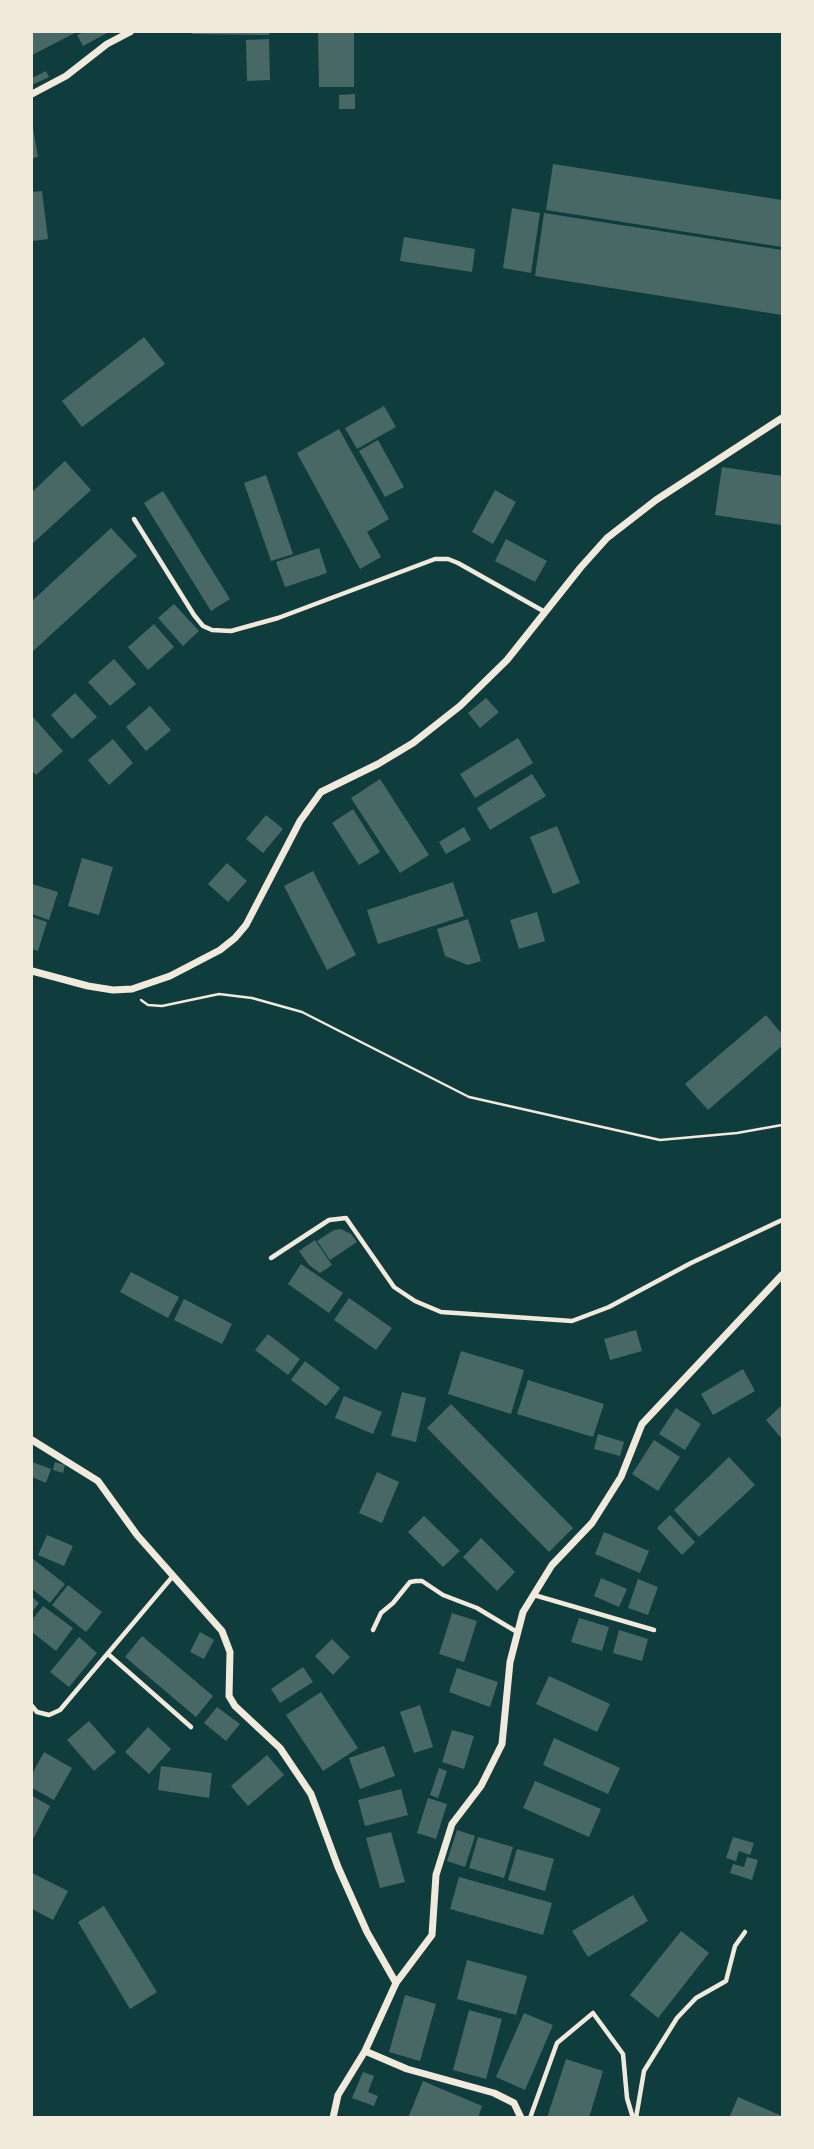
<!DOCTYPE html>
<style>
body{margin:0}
#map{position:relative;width:814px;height:2149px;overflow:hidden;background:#0f3d3e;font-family:Figtree,sans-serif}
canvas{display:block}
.frame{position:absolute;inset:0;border:33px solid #f1e9da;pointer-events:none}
</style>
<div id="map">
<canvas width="814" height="2149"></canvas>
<div class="frame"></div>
</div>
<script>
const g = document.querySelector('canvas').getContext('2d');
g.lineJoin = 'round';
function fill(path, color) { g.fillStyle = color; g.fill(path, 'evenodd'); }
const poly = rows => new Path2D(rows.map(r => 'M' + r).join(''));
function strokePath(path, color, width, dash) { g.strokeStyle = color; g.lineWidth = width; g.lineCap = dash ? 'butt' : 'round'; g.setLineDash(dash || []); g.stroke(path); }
const building = poly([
 [32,32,77,32,32,55],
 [84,32,109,32,83,46,77,35],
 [192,32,270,32,269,35,192,34],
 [318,32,354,32,354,87,319,87],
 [269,39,270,80,247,81,246,40],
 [46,71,49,77,32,85,32,78],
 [355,94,355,109,339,109,339,95],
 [32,122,38,157,32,158],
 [553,164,782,200,782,247,546,210],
 [42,191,48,239,32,241,32,192],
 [512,208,540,213,531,273,503,268],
 [544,213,782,250,782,315,535,276],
 [404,237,475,249,472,272,400,261],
 [144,337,165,364,82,427,62,401],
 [384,406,396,427,357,449,345,428],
 [339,429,389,519,367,532,381,557,360,569,297,453],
 [378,440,404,487,385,497,359,451],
 [65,461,91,490,32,544,32,492],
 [722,467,782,476,782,525,715,515],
 [266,475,293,554,271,561,244,483],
 [495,490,516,502,493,544,472,532],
 [163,491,230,599,211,611,144,503],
 [111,528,137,556,32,652,32,601],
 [506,539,547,561,535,582,495,561],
 [319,548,327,573,285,587,276,562],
 [174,604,199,631,183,646,158,618],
 [154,624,174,647,148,670,128,647],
 [114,659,136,684,110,706,88,682],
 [75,693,97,717,72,739,51,715],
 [486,698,499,712,480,728,468,713],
 [150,706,171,730,146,751,126,727],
 [32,716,63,751,36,775,32,771],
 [518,738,533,763,475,798,460,774],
 [113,739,133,763,109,785,88,760],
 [532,774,546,796,490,830,477,808],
 [380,779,429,855,400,873,351,798],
 [353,809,380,852,359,865,332,823],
 [266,815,283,829,263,853,246,839],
 [557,826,580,883,553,894,530,837],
 [464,827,471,840,446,854,439,842],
 [82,858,113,867,99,915,68,906],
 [227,863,247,881,228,902,208,884],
 [313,871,356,955,327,970,284,886],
 [453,882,464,916,378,944,367,910],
 [32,884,58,892,49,920,32,914],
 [537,912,545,941,519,949,510,920],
 [32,917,47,922,38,951,32,949],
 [468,919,481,961,468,965,445,956,437,929],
 [766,1015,782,1034,782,1046,708,1110,685,1084],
 [341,1229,351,1234,357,1242,330,1260,317,1241,334,1230],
 [315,1240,332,1265,320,1273,309,1265,299,1251],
 [301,1264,343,1293,329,1313,288,1284],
 [131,1272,179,1297,168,1318,120,1292],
 [349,1298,392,1328,376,1350,334,1320],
 [184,1299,232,1324,222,1344,174,1320],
 [636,1330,642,1351,610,1360,604,1339],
 [268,1334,300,1359,288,1375,255,1350],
 [461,1351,524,1370,511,1414,448,1394],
 [305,1361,340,1388,326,1406,291,1380],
 [743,1369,755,1391,713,1415,701,1394],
 [528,1380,604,1404,593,1437,517,1414],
 [402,1392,426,1398,416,1442,391,1436],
 [344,1396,382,1412,373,1434,335,1418],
 [451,1404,573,1528,549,1552,427,1428],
 [782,1405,782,1439,766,1420],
 [676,1408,701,1424,685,1450,659,1434],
 [598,1434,624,1442,620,1456,594,1449],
 [654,1440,680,1457,658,1491,632,1474],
 [729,1457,755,1485,699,1537,674,1510],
 [32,1462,51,1469,46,1483,32,1477],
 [55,1462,65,1465,63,1473,53,1470],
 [377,1472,399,1482,382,1523,359,1513],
 [670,1515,695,1542,682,1555,657,1528],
 [424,1516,460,1551,443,1567,408,1532],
 [604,1532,649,1551,640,1573,595,1554],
 [47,1535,73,1546,64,1566,38,1555],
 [481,1538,515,1572,497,1591,463,1557],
 [32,1558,65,1584,50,1603,32,1589],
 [601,1578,627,1589,619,1607,594,1596],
 [638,1579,658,1587,648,1615,628,1608],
 [68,1585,102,1612,86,1632,52,1605],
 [32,1597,39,1603,32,1612],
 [43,1606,73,1628,56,1651,32,1632,32,1620],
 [452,1613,477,1621,464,1662,439,1654],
 [579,1618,609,1627,602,1651,571,1642],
 [619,1630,648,1639,642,1661,613,1653],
 [200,1632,214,1640,204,1659,190,1652],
 [142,1636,213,1696,196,1717,125,1657],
 [79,1637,97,1653,69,1687,50,1672],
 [332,1639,350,1657,333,1675,315,1656],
 [303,1667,313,1682,280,1703,271,1689],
 [457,1668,498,1682,490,1707,449,1692],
 [549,1676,610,1704,597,1732,536,1704],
 [321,1692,358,1748,323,1771,286,1715],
 [420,1705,433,1747,414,1753,400,1712],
 [217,1707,240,1724,226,1741,204,1723],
 [89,1721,116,1752,94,1771,67,1740],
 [148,1727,171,1749,149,1774,125,1752],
 [452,1730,474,1736,464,1769,442,1762],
 [554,1738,620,1768,608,1794,543,1765],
 [384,1746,395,1776,360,1789,349,1758],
 [44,1752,72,1768,54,1800,32,1788,32,1774],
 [267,1755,284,1775,248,1806,231,1786],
 [161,1766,212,1773,209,1798,158,1790],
 [439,1768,447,1771,438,1798,430,1795],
 [535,1781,601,1809,589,1837,523,1808],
 [401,1789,408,1815,365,1826,358,1800],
 [32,1796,50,1806,32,1841],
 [428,1798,447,1804,436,1839,417,1833],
 [457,1830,475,1836,465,1867,447,1861],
 [391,1832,405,1882,380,1888,366,1838],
 [478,1837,513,1847,504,1878,469,1868],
 [733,1837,754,1843,750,1855,739,1851,736,1861,726,1858],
 [517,1849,554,1859,545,1891,508,1880],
 [747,1857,758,1860,752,1880,730,1873,733,1864,744,1867],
 [32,1873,68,1891,53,1920,32,1909],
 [459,1877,552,1903,543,1935,450,1909],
 [633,1895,648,1921,588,1957,572,1931],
 [104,1906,157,1992,130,2009,78,1922],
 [681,1931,709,1953,658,2018,630,1995],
 [467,1960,527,1976,516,2015,457,1999],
 [405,1995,436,2004,420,2061,389,2052],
 [469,2010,502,2019,486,2079,453,2070],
 [524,2013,553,2025,525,2090,496,2077],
 [566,2059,603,2071,589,2118,547,2118],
 [363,2072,374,2076,368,2092,378,2096,374,2106,352,2098],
 [423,2081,482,2106,478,2118,408,2118],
 [738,2097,782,2116,782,2118,729,2118]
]);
const path = poly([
 [141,1000,148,1005,162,1006,219,994,252,998,302,1012,469,1097,660,1140,737,1133,782,1125]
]);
const service = poly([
 [134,519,194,615,203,626,212,630,231,631,278,618,435,559,448,559,458,563,545,612],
 [271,1258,329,1220,346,1218,394,1287,415,1301,441,1312,572,1321,609,1307,691,1263,782,1220],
 [534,1595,654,1630],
 [373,1630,381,1613,393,1603,410,1582,416,1581,422,1581,443,1595,477,1608,517,1632],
 [108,1654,191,1727],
 [32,1706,37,1712,49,1715,60,1710,173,1576],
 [530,2118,557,2043,593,2013,623,2054,627,2098,633,2118],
 [636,2118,644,2071,677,2018,696,1998,726,1981,735,1946,745,1932]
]);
const minor = poly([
 [32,94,66,76,107,44,130,32],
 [32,971,88,986,113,990,132,989,170,976,220,950,235,938,246,925,300,821,321,792,378,764,413,743,460,706,507,660,581,567,607,538,656,500,782,418],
 [32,1440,98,1481,137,1535,222,1631,230,1652,229,1696,235,1706,280,1748,311,1794,338,1867,367,1932,396,1983],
 [365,2051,407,2069,494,2093,514,2103,521,2118],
 [333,2118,338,2095,365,2051,396,1983,432,1935,436,1875,452,1824,481,1786,502,1744,510,1662,523,1612,552,1565,592,1523,621,1477,642,1424,782,1275]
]);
fill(building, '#486865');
strokePath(path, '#f1e9da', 2.5);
strokePath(service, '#f1e9da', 4.5);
strokePath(minor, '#f1e9da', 7);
</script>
